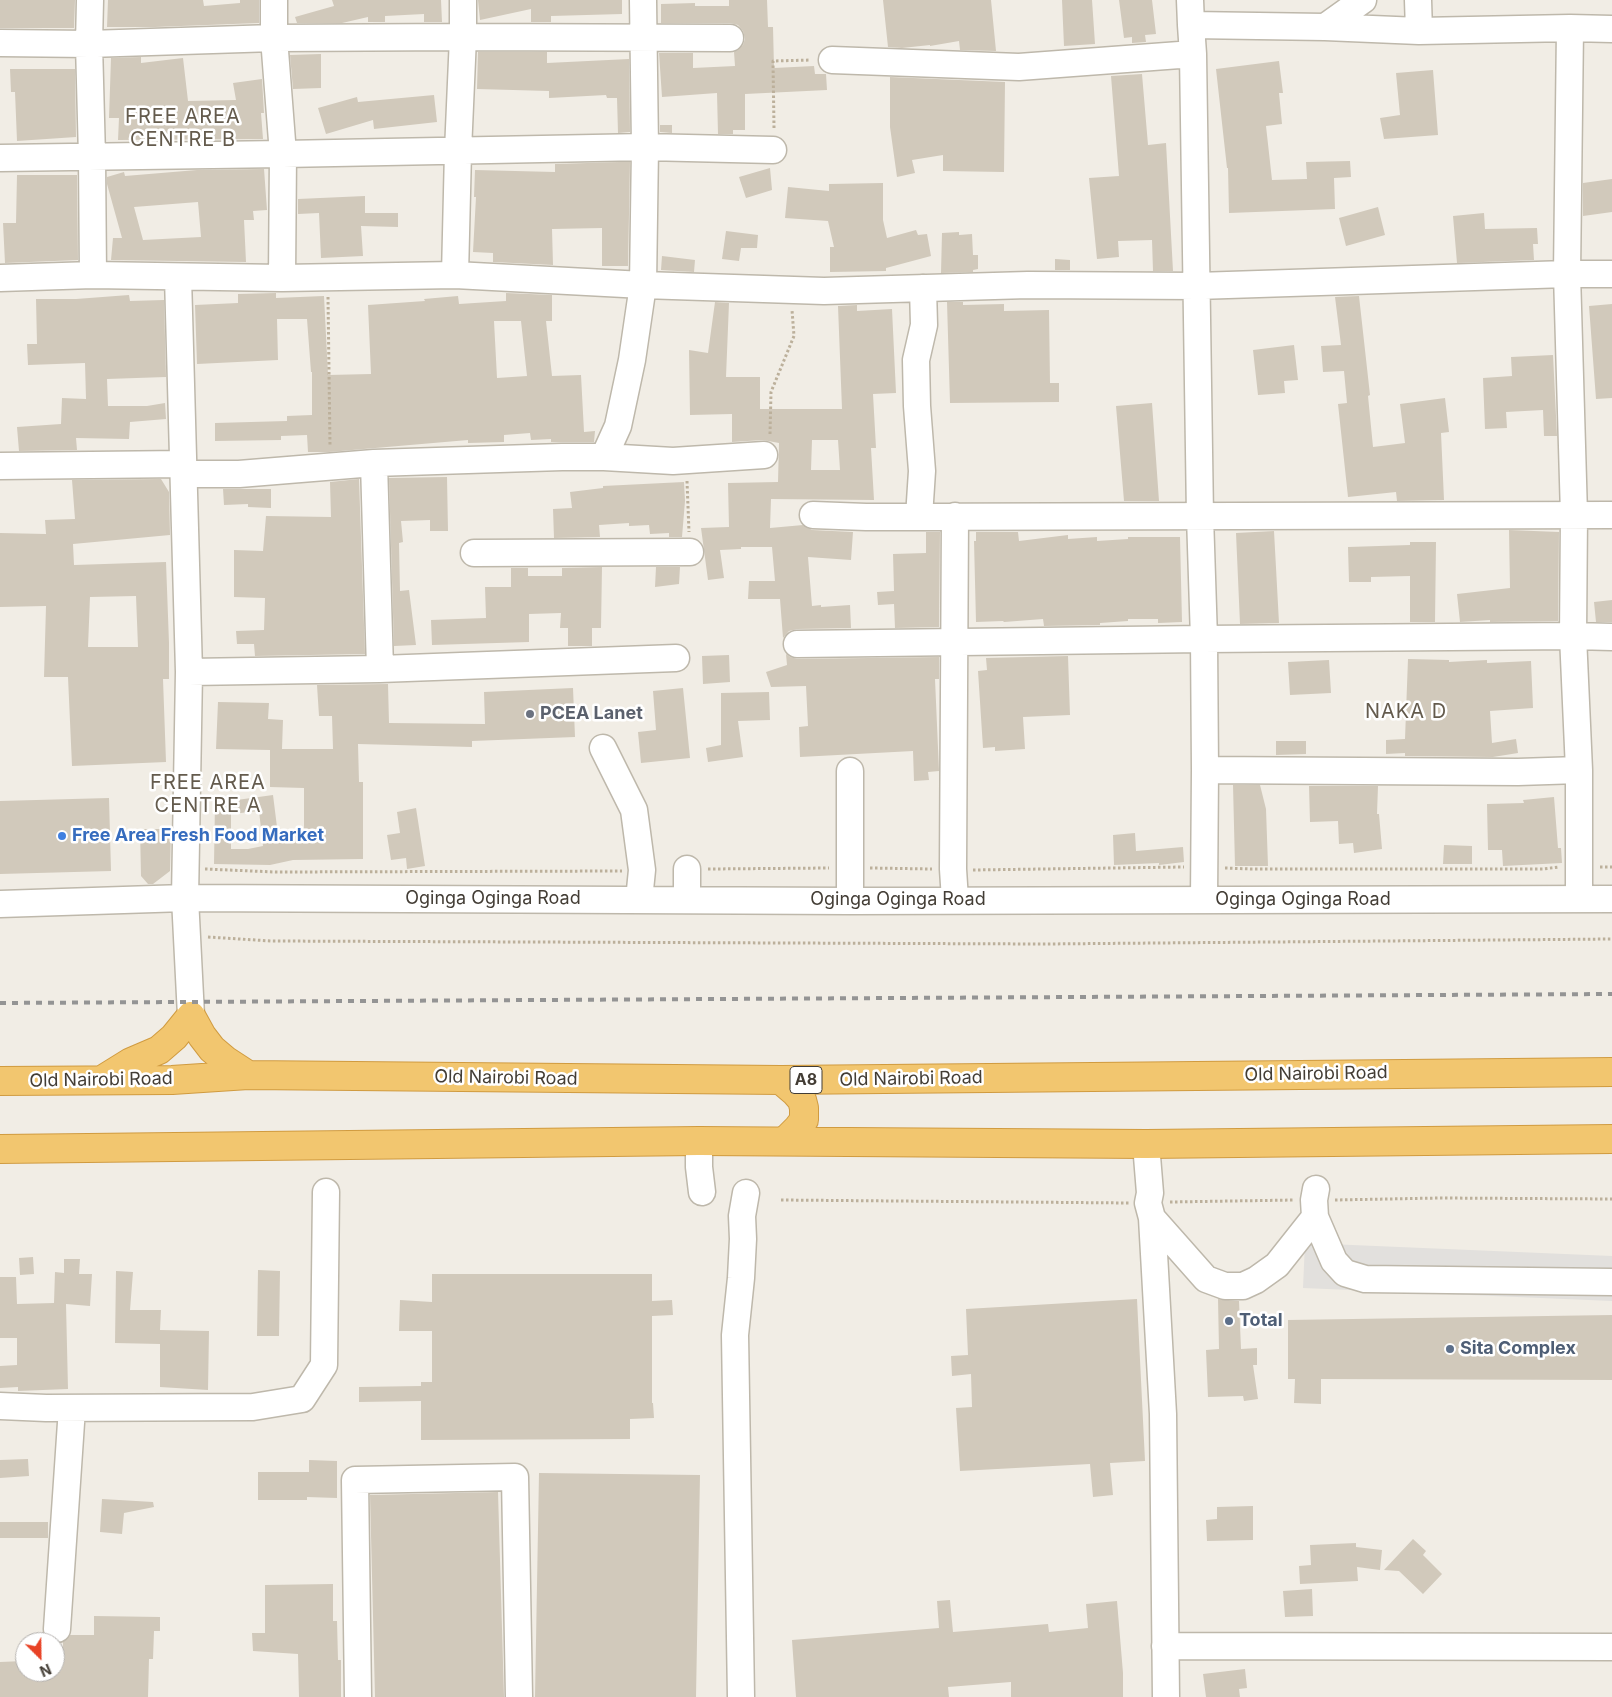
<!DOCTYPE html>
<style>
body{margin:0}
#map{position:relative;width:1612px;height:1697px;overflow:hidden;background:#f1ede5;font-family:Inter,sans-serif}
canvas{display:block}
.north{position:absolute;left:15px;top:1632px;width:50px;height:50px;box-sizing:border-box;background:#fff;border:1px solid #b4b1ae;border-radius:50%;rotate:157deg;font-size:14px;font-weight:700;line-height:20px;text-align:center;color:#433d35}
.north::after{content:'';display:block;margin:auto;width:18px;height:22px;background:#e84225;clip-path:polygon(50% 0,100% 100%,50% 72%,0 100%)}
</style>
<div id="map">
<canvas width="1612" height="1697"></canvas>
<div class="north">N</div>
</div>
<script>
const g = document.querySelector('canvas').getContext('2d');
g.lineJoin = 'round';
function fill(path, color) { g.fillStyle = color; g.fill(path, 'evenodd'); }
const poly = rows => new Path2D(rows.map(r => 'M' + r).join(''));
function strokePath(path, color, width, dash) { g.strokeStyle = color; g.lineWidth = width; g.lineCap = dash ? 'butt' : 'round'; g.setLineDash(dash || []); g.stroke(path); }
function label(font, color, halo, rows, align = 'center') {
  g.font = font + ' Inter,sans-serif'; g.lineWidth = 5; g.setLineDash([]); g.textBaseline = 'middle'; g.strokeStyle = halo; g.fillStyle = color; for (const [text, x, y, turn = 0] of rows) {
    g.save(); g.translate(x, y); g.rotate((+turn || 0) * Math.PI / 180); g.textAlign = isNaN(turn) ? turn : align; if (halo) g.strokeText(text, 0, 0); g.fillText(text, 0, 0); g.restore();
  }
}
const parking = poly([
 [1305,1243,1612,1256,1612,1301,1303,1288]
]);
const building = poly([
 [0,0,75,0,74,28,0,28],
 [108,0,203,0,204,6,240,3,240,0,259,0,259,23,155,27,107,27],
 [332,0,441,0,442,22,424,22,424,14,385,16,385,22,368,22,368,17,342,23,297,23,295,17,334,6],
 [478,0,622,0,622,14,551,16,551,22,531,22,531,9,480,20],
 [729,0,767,0,768,27,773,27,774,68,814,66,815,74,826,74,827,90,745,94,745,130,733,130,733,134,718,134,717,93,662,97,659,53,693,53,693,68,735,66,734,52,743,45,745,39,743,31,738,25,730,23,661,23,661,4,695,3,695,6,729,6],
 [883,0,991,0,996,51,960,50,959,41,930,46,930,45,902,48,888,47],
 [1062,0,1092,0,1095,44,1064,46],
 [1119,0,1152,0,1156,34,1145,35,1146,42,1132,43,1132,37,1124,38],
 [478,52,547,52,547,63,629,59,630,132,618,133,617,98,607,98,606,95,549,98,549,91,477,89],
 [321,54,321,88,293,89,290,55],
 [141,57,141,63,183,58,188,101,236,100,233,83,262,79,264,113,261,113,263,139,118,140,119,118,109,118,111,58],
 [1279,61,1283,93,1279,93,1282,124,1266,126,1272,180,1307,179,1306,162,1350,161,1351,177,1334,178,1335,209,1229,213,1228,168,1227,168,1216,69],
 [10,69,75,69,76,137,17,141,15,92,11,92],
 [1433,70,1438,135,1384,139,1380,118,1400,115,1396,73],
 [1142,74,1148,145,1166,143,1173,271,1153,271,1152,240,1118,241,1119,257,1097,259,1089,178,1119,176,1111,76],
 [890,77,1005,82,1004,172,943,171,943,155,912,160,915,173,897,177,890,127],
 [434,95,437,122,374,129,373,120,326,134,318,108,357,97,358,102],
 [660,125,672,125,672,133,660,132],
 [619,162,630,162,628,266,602,266,602,228,552,229,553,265,493,262,493,253,473,252,476,197,474,197,475,170,555,172,555,164],
 [770,168,772,190,746,198,739,177],
 [264,169,267,210,253,211,254,220,244,220,246,262,111,260,113,238,122,238,107,184,107,177,124,172,125,176,197,170],
 [198,202,201,237,143,240,134,207],
 [17,175,77,175,78,260,5,263,3,223,16,223],
 [1612,179,1612,212,1583,216,1583,183],
 [883,183,883,220,887,238,916,230,918,235,927,234,931,256,886,268,886,271,830,272,830,247,834,247,828,221,785,218,788,187,829,191,829,184],
 [365,196,365,213,398,213,398,227,361,226,363,256,321,258,319,213,298,214,298,199],
 [1378,207,1385,235,1346,246,1339,218],
 [1484,213,1485,229,1537,228,1538,244,1533,244,1534,260,1457,263,1453,216],
 [726,231,758,235,757,248,741,248,739,261,722,259],
 [959,232,959,235,972,234,973,255,978,255,978,269,973,270,973,272,941,273,942,233],
 [662,256,695,260,694,272,661,270],
 [1055,259,1070,260,1070,270,1055,270],
 [276,293,276,298,324,296,328,375,371,374,368,305,425,301,424,299,458,296,459,304,506,301,506,293,552,295,552,321,546,321,552,376,581,375,584,432,595,431,594,442,551,442,551,439,531,440,530,433,504,435,504,442,468,443,468,440,329,452,308,452,307,435,281,436,281,440,215,441,215,423,287,421,287,416,312,415,312,372,311,372,307,319,277,319,278,360,197,364,195,305,238,303,238,294],
 [494,321,521,321,527,376,497,378],
 [129,295,130,301,164,300,166,377,107,379,108,406,147,406,165,403,166,419,130,422,129,439,76,438,77,450,19,451,17,427,61,424,62,398,86,399,85,363,28,365,27,344,37,344,36,299,76,299],
 [1359,296,1370,395,1368,396,1373,447,1405,443,1400,404,1445,398,1449,432,1441,433,1444,500,1397,501,1396,492,1348,497,1338,404,1347,403,1344,371,1323,372,1321,346,1341,345,1335,297],
 [715,302,729,303,726,377,760,377,760,409,842,409,838,306,857,305,857,311,892,309,896,393,873,394,876,448,871,448,874,500,771,499,770,528,803,525,812,530,853,532,851,560,808,557,812,606,821,605,821,607,850,605,851,628,797,629,789,631,783,638,780,599,748,599,749,581,775,581,772,547,741,547,741,549,720,550,724,578,708,580,701,528,729,527,728,483,778,482,779,443,763,440,732,442,732,414,690,415,689,350,708,353],
 [812,440,838,440,840,470,811,470],
 [947,302,963,302,963,305,1004,304,1004,311,1049,310,1050,383,1059,383,1059,402,950,403],
 [1612,304,1612,398,1596,399,1589,306],
 [1294,345,1298,380,1284,381,1285,393,1258,395,1253,350],
 [1553,355,1557,436,1544,436,1543,410,1506,412,1507,428,1485,429,1483,378,1512,376,1511,357],
 [1152,403,1159,501,1124,501,1116,406],
 [447,477,448,531,430,531,430,520,401,521,403,542,399,543,400,591,409,590,416,645,394,646,389,478],
 [161,479,169,492,170,535,73,544,74,565,166,562,169,643,169,679,163,679,166,762,72,766,68,677,44,677,46,606,0,607,0,533,46,534,45,520,75,519,72,480],
 [136,596,138,647,88,647,90,597],
 [359,479,365,654,255,656,254,644,237,644,236,631,264,630,265,598,234,597,234,550,263,551,266,516,331,517,330,482],
 [684,482,685,501,682,537,669,537,669,533,650,534,649,525,629,526,629,523,599,525,600,537,554,538,553,509,572,508,570,492,603,488,603,486],
 [223,489,271,489,271,508,248,507,248,504,224,505],
 [1509,530,1559,532,1558,621,1490,622,1490,620,1460,622,1457,594,1510,588],
 [1274,531,1279,623,1240,624,1236,533],
 [926,532,940,532,939,627,895,628,894,604,878,605,877,592,894,591,893,554,926,553],
 [976,532,1018,532,1019,541,1068,535,1068,539,1097,537,1097,541,1128,539,1128,537,1180,537,1182,622,1158,623,1158,619,1128,619,1128,621,1100,623,1100,625,1044,626,1043,619,1004,622,1003,621,976,622,974,541,976,541],
 [1410,542,1436,542,1435,622,1410,622,1410,576,1371,577,1371,582,1349,582,1348,547,1410,545],
 [602,567,601,628,592,628,592,646,568,646,568,628,560,628,561,613,529,614,529,642,432,645,431,620,486,618,485,587,511,587,511,568,528,568,528,576,562,576,562,568],
 [656,567,680,567,679,584,655,587],
 [1612,600,1612,622,1596,622,1594,602],
 [786,654,790,657,797,659,939,657,939,679,935,679,939,771,928,772,929,780,914,781,913,751,800,757,799,727,808,726,806,686,771,687,766,672,787,665],
 [729,655,730,682,703,684,702,656],
 [1068,656,1070,715,1023,717,1025,749,995,751,995,747,983,748,978,671,987,670,986,658],
 [1408,659,1449,660,1449,662,1487,660,1487,663,1531,661,1533,708,1490,711,1492,743,1516,739,1518,753,1493,757,1405,756,1405,753,1386,754,1386,740,1405,739],
 [1329,660,1331,693,1290,695,1288,662],
 [388,684,389,723,485,724,484,692,573,688,575,737,472,741,472,747,358,744,359,782,363,782,363,859,293,860,270,865,214,864,215,803,273,795,278,835,304,835,304,788,270,787,270,750,216,749,218,702,269,703,268,719,283,720,282,749,333,749,332,716,319,716,317,685],
 [259,811,263,846,248,849,231,849,231,814],
 [683,688,690,758,641,763,638,732,656,730,653,691],
 [769,692,770,720,738,721,743,757,708,762,706,748,721,745,721,693],
 [1276,741,1306,741,1306,754,1276,755],
 [1233,785,1260,785,1266,809,1268,866,1235,866],
 [1309,786,1378,786,1377,814,1379,814,1382,849,1354,853,1353,843,1339,844,1338,821,1310,822],
 [1554,797,1558,848,1561,848,1562,863,1503,866,1502,850,1488,850,1487,804,1524,803,1523,800],
 [109,798,111,871,0,874,0,801],
 [416,808,425,866,407,869,406,858,391,860,387,835,400,833,397,812],
 [140,829,171,829,170,871,153,884,148,884,141,876],
 [1135,833,1136,851,1183,847,1184,862,1159,865,1159,863,1114,865,1113,835],
 [1444,845,1472,846,1472,864,1443,864],
 [33,1257,34,1274,20,1275,19,1258],
 [64,1259,80,1259,79,1274,92,1274,90,1306,66,1304,68,1389,18,1391,18,1387,0,1388,0,1366,17,1365,17,1338,0,1338,0,1277,16,1277,17,1304,54,1303,55,1272,64,1273],
 [258,1270,280,1271,279,1336,257,1336],
 [116,1271,133,1272,130,1310,161,1310,160,1330,209,1331,208,1390,160,1387,160,1344,115,1343],
 [432,1274,652,1274,652,1301,672,1300,673,1315,652,1316,652,1403,653,1403,654,1418,630,1419,630,1439,421,1440,421,1401,359,1402,359,1387,421,1386,421,1382,432,1382,432,1331,399,1331,400,1300,432,1302],
 [1137,1299,1145,1461,1110,1463,1113,1495,1093,1497,1090,1464,960,1471,956,1408,972,1407,971,1374,952,1376,951,1356,968,1355,966,1309],
 [1218,1299,1239,1301,1241,1349,1257,1348,1257,1365,1253,1365,1258,1399,1244,1401,1243,1396,1208,1397,1206,1350,1219,1349],
 [1612,1315,1612,1380,1321,1379,1321,1404,1294,1403,1295,1379,1288,1379,1288,1320],
 [28,1459,29,1476,0,1478,0,1460],
 [309,1460,337,1461,337,1498,307,1497,307,1500,258,1500,258,1472,309,1472],
 [539,1473,700,1475,696,1697,535,1697],
 [498,1492,504,1697,375,1697,370,1495],
 [102,1499,153,1502,154,1507,124,1513,122,1534,100,1532],
 [1253,1506,1253,1540,1207,1541,1206,1520,1217,1519,1217,1507],
 [0,1522,48,1522,48,1538,0,1538],
 [1413,1539,1426,1551,1423,1555,1442,1574,1423,1594,1399,1571,1384,1570],
 [1356,1543,1356,1547,1382,1550,1380,1570,1357,1567,1358,1581,1300,1584,1299,1566,1311,1565,1310,1545],
 [333,1584,333,1621,337,1621,338,1660,341,1660,341,1697,299,1697,298,1654,253,1651,252,1633,265,1633,265,1585],
 [1312,1589,1313,1616,1285,1617,1283,1591],
 [950,1600,953,1632,1048,1624,1049,1632,1088,1628,1086,1604,1117,1601,1123,1673,1123,1697,1011,1697,1011,1682,948,1687,949,1697,796,1697,792,1640,939,1628,937,1601],
 [94,1616,160,1617,160,1631,154,1631,153,1659,149,1659,148,1697,0,1697,0,1662,24,1661,24,1672,55,1672,55,1660,63,1660,63,1642,70,1635,94,1635],
 [1245,1669,1247,1688,1239,1689,1240,1697,1206,1697,1203,1674]
]);
const path = poly([
 [774,128,773,61,811,60],
 [328,297,330,446],
 [770,434,771,392,794,336,792,310],
 [687,481,689,532],
 [1600,867,1612,867],
 [870,868,932,869],
 [1225,868,1251,869,1543,869,1559,867],
 [205,869,275,872,622,871],
 [708,869,829,868],
 [973,870,1184,867],
 [208,937,271,941,1044,944,1612,939],
 [781,1200,1129,1203],
 [1335,1200,1439,1198,1612,1199],
 [1170,1202,1294,1200]
]);
const minor = poly([
 [90,0,89,44,92,157,93,275],
 [274,0,274,38,283,154,282,278],
 [1190,0,1191,25],
 [1418,0,1419,31],
 [1325,27,1363,0],
 [0,43,89,44,274,38,463,37,730,38],
 [832,60,1019,67,1193,54],
 [0,158,283,154,645,147,773,150],
 [455,275,458,151,463,37,463,0],
 [178,277,189,672,185,898,191,1016],
 [0,278,93,275,282,278,455,275,643,285,824,291,1028,285,1197,286,1567,274,1570,28],
 [604,457,618,426,632,360,643,285,645,147,643,0],
 [374,463,380,669],
 [0,466,183,464],
 [184,474,239,474,374,463,562,457,604,457,673,461,764,455],
 [813,515,866,517,1612,515],
 [919,517,922,471,917,406,916,360,924,325,923,288],
 [474,553,690,552],
 [797,644,1204,639,1573,636,1574,515,1567,274,1612,274],
 [189,672,380,669,676,658],
 [603,748,634,810,642,870,639,900],
 [1205,770,1518,772,1579,770],
 [687,869,687,900],
 [1579,899,1579,770,1573,636,1612,637],
 [955,900,953,869,955,516],
 [1204,900,1205,770,1204,639,1200,516,1193,54,1191,25,1325,27,1419,31,1570,28,1612,29],
 [850,901,850,771],
 [0,904,185,898,850,901,1612,899],
 [699,1141,699,1167,702,1192],
 [1146,1144,1150,1193,1148,1203,1152,1218,1163,1414,1166,1697],
 [1316,1189,1314,1200,1315,1217,1334,1261,1345,1273,1365,1279,1612,1282],
 [1152,1218,1206,1279,1225,1286,1243,1286,1256,1280,1277,1265,1315,1217],
 [0,1406,46,1408,253,1407,302,1399,324,1365,326,1192],
 [57,1629,72,1408],
 [1165,1646,1612,1647],
 [358,1697,355,1480,515,1477,519,1697],
 [741,1697,735,1335,741,1278,743,1239,742,1216,746,1193]
]);
const highway = poly([
 [102,1080,131,1062,159,1050,174,1037,191,1016,202,1036,212,1049,225,1060,248,1075],
 [781,1080,795,1092,802,1100,804,1108,804,1120,798,1128,785,1141],
 [0,1081,172,1080,248,1075,781,1080,1612,1072],
 [0,1149,699,1141,1146,1144,1612,1139]
]);
const rail = poly([
 [0,1003,1612,994]
]);
const markers = [
 [530,714,5,"#6b7280"],
 [62,836,5,"#3f7fe0"],
 [1229,1321,5,"#5c6f8a"],
 [1450,1349,5,"#5c6f8a"]
];
const shields = [
 [806,1080,32]
];
const shieldNames = [
 ["A8",806,1080]
];
const worshipNames = [
 ["PCEA Lanet",540,714]
];
const shopNames = [
 ["Free Area Fresh Food Market",72,836]
];
const streetNames = [
 ["Oginga Oginga Road",493,899],
 ["Oginga Oginga Road",898,900],
 ["Oginga Oginga Road",1303,900],
 ["Old Nairobi Road",1316,1074,-1],
 ["Old Nairobi Road",506,1078,1],
 ["Old Nairobi Road",911,1079,-1],
 ["Old Nairobi Road",101,1080,-1]
];
const serviceNames = [
 ["Total",1239,1321],
 ["Sita Complex",1460,1349]
];
const quarterNames = [
 ["FREE AREA",183,117],
 ["CENTRE B",183,140],
 ["NAKA D",1406,712],
 ["FREE AREA",208,783],
 ["CENTRE A",208,806]
];
fill(parking, '#e2e0dd');
fill(building, '#d1c9bb');
strokePath(minor, '#beb8ab', 29);
strokePath(highway, '#d09b40', 30);
strokePath(path, '#bcb09b', 3, [2.5, 2.5]);
strokePath(minor, '#fff', 26);
strokePath(highway, '#f2c66f', 28);
strokePath(rail, '#949494', 4, [6, 6]);
for (const [x, y, r, color] of markers) { const dot = new Path2D(); dot.arc(x, y, r, 0, 2 * Math.PI); g.fillStyle = color; g.fill(dot); strokePath(dot, '#fff', 2); }
for (const [x, y, w] of shields) { const box = new Path2D(); box.roundRect(x - w / 2, y - 13.5, w, 27, 4); g.fillStyle = '#fff'; g.fill(box); strokePath(box, '#433d35', 1); }
label('bold 16px', '#433d35', null, shieldNames);
label('bold 18px', '#5b616d', '#fff', worshipNames, 'left');
label('bold 18px', '#366cbe', '#fff', shopNames, 'left');
label('18px', '#433d35', '#fff', streetNames);
label('bold 18px', '#4e5e75', '#fff', serviceNames, 'left');
g.letterSpacing = '1px';
label('20px', '#645b4d', '#fff', quarterNames);
g.letterSpacing = '0px';
</script>
